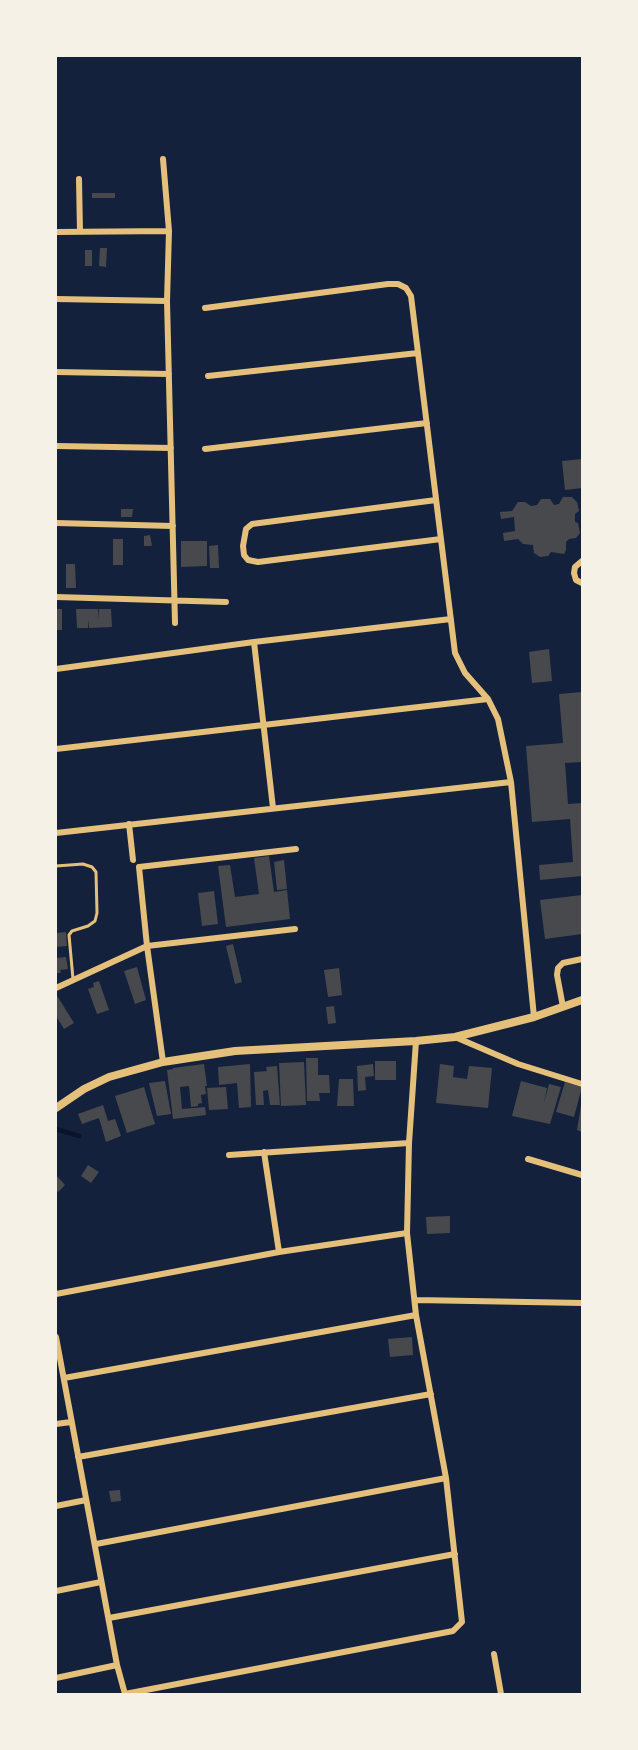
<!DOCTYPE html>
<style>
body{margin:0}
#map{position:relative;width:638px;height:1750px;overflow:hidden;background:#14213d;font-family:"Zilla Slab",serif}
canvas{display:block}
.frame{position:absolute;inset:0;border:57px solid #f6f1e7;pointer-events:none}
</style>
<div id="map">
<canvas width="638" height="1750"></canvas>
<div class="frame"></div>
</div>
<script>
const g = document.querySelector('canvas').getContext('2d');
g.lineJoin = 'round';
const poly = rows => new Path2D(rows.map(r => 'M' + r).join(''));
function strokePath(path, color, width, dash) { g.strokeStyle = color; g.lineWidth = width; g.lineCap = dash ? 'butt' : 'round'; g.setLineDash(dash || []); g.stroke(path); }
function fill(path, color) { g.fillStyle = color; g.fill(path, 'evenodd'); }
const stream = poly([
 [56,1129,79,1136]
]);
const building = poly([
 [92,193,115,193,115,198,92,198],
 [100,248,107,248,106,267,99,266],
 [85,250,92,250,92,266,85,266],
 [582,459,582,488,565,490,562,461],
 [563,497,572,497,577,502,579,511,575,514,575,522,578,523,580,533,576,538,569,539,566,542,566,550,564,554,551,552,548,556,540,557,534,553,533,545,523,544,518,539,504,541,503,533,515,531,514,517,501,519,500,512,512,511,518,502,525,502,531,506,537,505,541,499,550,499,554,505,559,504],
 [121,509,133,509,132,517,121,517],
 [150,535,152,546,144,546,144,536],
 [113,539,123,539,123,565,113,565],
 [181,541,207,541,207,566,181,567],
 [218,545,219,568,210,568,209,546],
 [66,564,75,564,76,588,66,588],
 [56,609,62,609,62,630,56,630],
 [76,609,98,609,99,619,99,609,111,609,112,627,89,628,88,619,88,628,77,628],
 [549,649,552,681,532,683,529,652],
 [582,692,582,762,565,763,568,804,582,803,582,876,540,880,539,865,573,862,570,819,532,822,526,746,563,743,559,694],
 [269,856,274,892,287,890,290,919,226,927,218,866,230,865,235,897,259,894,254,858],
 [284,860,287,889,277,890,274,862],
 [214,891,218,924,202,926,198,893],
 [582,895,582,934,545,939,540,900],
 [66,932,67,946,56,947,56,933],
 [233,944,242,982,235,984,226,946],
 [66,957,68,969,60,970,61,973,56,973,56,958],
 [137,967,146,1000,135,1004,124,971],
 [339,968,342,995,328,997,324,970],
 [99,981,109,1010,97,1014,88,989,94,987,93,983],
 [56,994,74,1023,64,1029,56,1016],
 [334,1006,336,1023,328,1024,326,1007],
 [306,1058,318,1058,318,1075,329,1075,330,1093,319,1093,320,1101,307,1101],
 [375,1061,396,1061,396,1080,375,1080],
 [304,1062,306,1105,281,1106,279,1063],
 [204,1064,207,1086,205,1086,206,1094,201,1095,202,1103,198,1104,198,1106,191,1107,189,1086,180,1087,182,1109,205,1107,206,1115,173,1119,167,1070,173,1069,173,1068],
 [250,1064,251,1107,239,1108,237,1083,219,1085,218,1067],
 [373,1064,374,1076,365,1077,366,1090,358,1091,357,1066],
 [440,1064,454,1066,453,1077,467,1079,469,1066,492,1068,488,1108,436,1103],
 [277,1066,280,1105,270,1105,268,1090,263,1091,264,1105,256,1105,254,1072,267,1071,266,1067],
 [339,1079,353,1079,354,1106,337,1106],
 [165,1081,171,1114,157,1116,149,1083],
 [521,1081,547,1088,544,1103,549,1084,561,1087,550,1124,512,1116],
 [565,1082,582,1087,574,1117,556,1112],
 [144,1087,155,1124,127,1133,115,1096],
 [226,1087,228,1109,209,1110,207,1088],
 [103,1105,108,1121,115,1119,121,1136,106,1142,99,1118,82,1124,78,1114],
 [581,1105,582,1105,582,1132,577,1130],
 [88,1165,99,1172,91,1183,81,1176],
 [56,1175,65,1185,58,1192,56,1189],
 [450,1216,450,1233,427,1234,426,1217],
 [412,1337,413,1355,390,1357,388,1339],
 [120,1490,121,1501,111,1502,109,1491]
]);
const service = poly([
 [56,866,83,864,92,867,96,872,97,913,95,921,88,926,72,931,69,935,73,979]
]);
const minor = poly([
 [163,159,169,231,167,301,175,623],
 [79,179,80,232],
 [56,232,169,231],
 [56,299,167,301],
 [205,308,388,284,398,284,406,288,411,296,455,653,465,673,488,699,498,719,511,782,534,1017],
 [56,372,169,374],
 [208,376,418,353],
 [56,446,171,448],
 [205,449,427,423],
 [436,500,252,524,246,529,243,546,244,555,248,560,258,562,441,539],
 [56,523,173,526],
 [582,561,575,567,574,573,576,580,582,583],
 [56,597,226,602],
 [254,642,273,808],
 [56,669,254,642,451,619],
 [56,749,488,699],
 [129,824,133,860],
 [56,833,511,782],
 [56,988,147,946,139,867,296,849],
 [563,1007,557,975,558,968,563,963,582,959],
 [455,1037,518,1064,582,1084],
 [163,1062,147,946,295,929],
 [264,1152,279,1252],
 [229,1155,409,1143],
 [528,1159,582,1175],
 [56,1294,279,1252,407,1233],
 [416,1300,582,1303],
 [56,1337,117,1665,125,1694],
 [64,1378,416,1315],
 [56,1424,71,1422],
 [78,1457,431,1394],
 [56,1506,86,1500],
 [96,1544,446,1478],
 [56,1591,101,1582],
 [109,1618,455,1554],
 [494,1654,501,1694],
 [56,1678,117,1665],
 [125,1694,453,1631,462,1622,446,1478,416,1315,407,1233,409,1143,416,1041]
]);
const tertiary = poly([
 [56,1108,84,1089,109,1077,163,1062,235,1051,416,1041,455,1037,534,1017,582,1000]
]);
strokePath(stream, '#0b132b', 4.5);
fill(building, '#48494c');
strokePath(service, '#e5c07b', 3);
strokePath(minor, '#e5c07b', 6);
strokePath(tertiary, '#e5c07b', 8);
</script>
